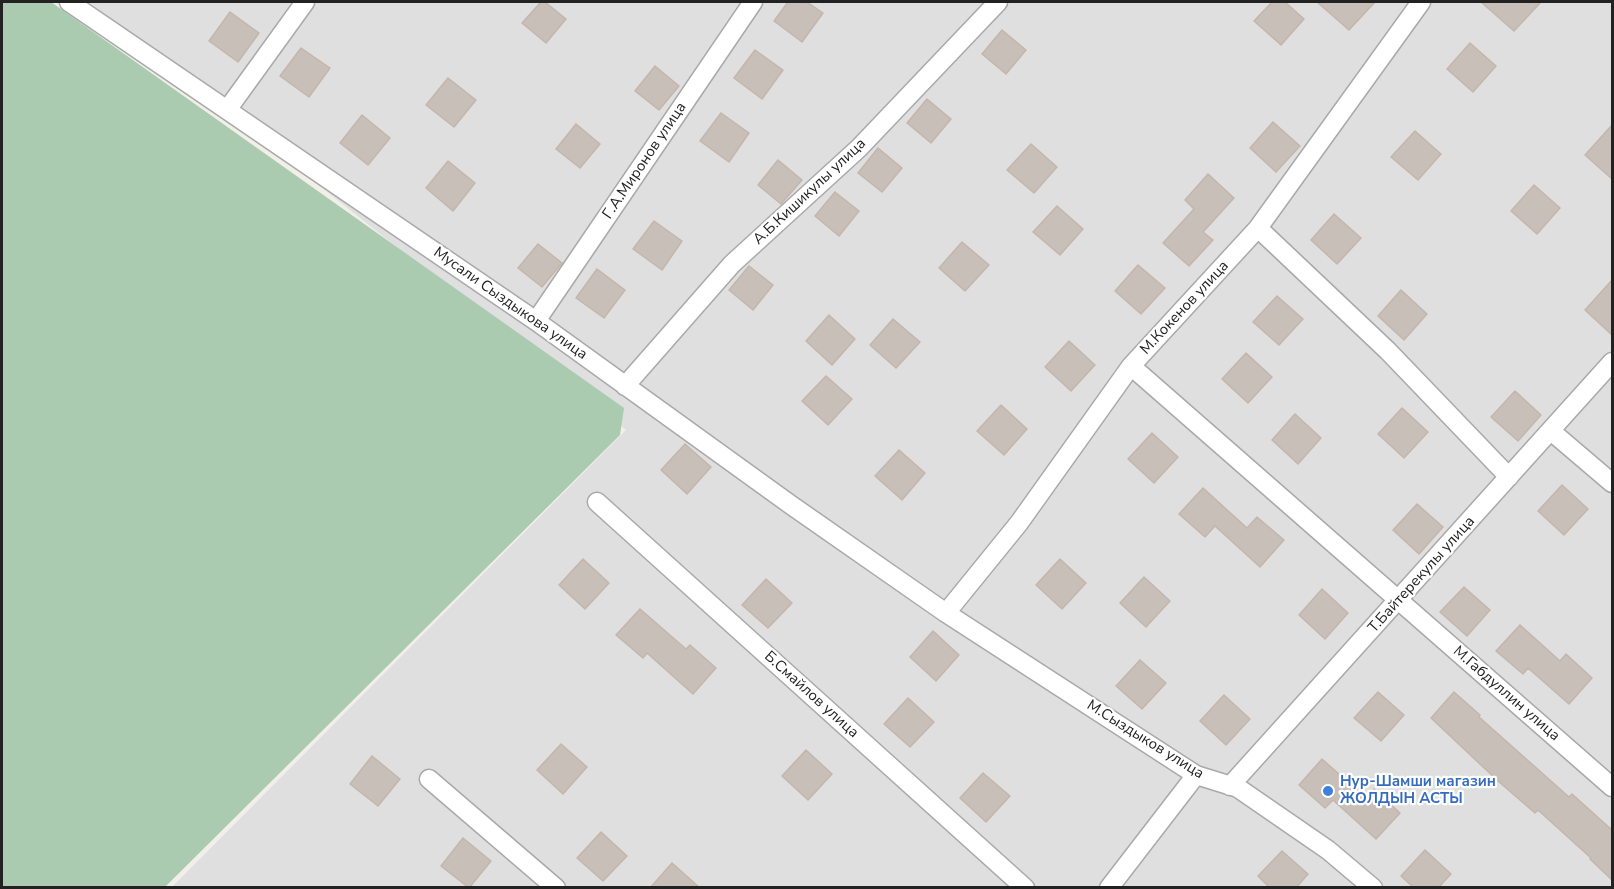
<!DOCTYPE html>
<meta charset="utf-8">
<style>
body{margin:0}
#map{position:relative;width:1614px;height:889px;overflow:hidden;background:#f2efe9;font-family:"Nunito Sans",sans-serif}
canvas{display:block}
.frame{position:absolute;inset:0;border:3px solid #222;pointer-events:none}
</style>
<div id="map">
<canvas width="1614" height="889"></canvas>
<div class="frame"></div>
</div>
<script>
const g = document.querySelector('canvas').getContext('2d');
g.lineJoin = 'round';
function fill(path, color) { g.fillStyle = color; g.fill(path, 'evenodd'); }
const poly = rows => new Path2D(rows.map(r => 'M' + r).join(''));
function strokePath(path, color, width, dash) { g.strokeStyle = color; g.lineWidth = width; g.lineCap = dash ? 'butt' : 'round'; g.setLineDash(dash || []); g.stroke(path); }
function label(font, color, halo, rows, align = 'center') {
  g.font = font + ' "Nunito Sans",sans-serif'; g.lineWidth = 4.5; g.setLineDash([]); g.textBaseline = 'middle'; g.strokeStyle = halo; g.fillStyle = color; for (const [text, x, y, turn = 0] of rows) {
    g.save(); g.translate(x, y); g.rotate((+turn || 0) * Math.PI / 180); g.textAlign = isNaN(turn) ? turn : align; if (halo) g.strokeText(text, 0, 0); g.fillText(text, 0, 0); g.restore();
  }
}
const residential = poly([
 [89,2,1612,2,1612,887,172,887,626,430]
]);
const cemetery = poly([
 [2,2,51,2,624,408,620,435,165,887,2,887]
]);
const building = poly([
 [541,2,545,2,566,19,546,43,522,23,541,2],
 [788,2,807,2,823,13,802,42,774,21,788,2],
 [1272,2,1285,2,1304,19,1281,45,1254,21,1272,2],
 [1317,2,1375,2,1349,30,1317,2],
 [1481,2,1541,2,1514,31,1481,2],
 [230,12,259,33,238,62,209,41,230,12],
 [1002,30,1026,50,1006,74,982,54,1002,30],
 [1470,43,1496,66,1473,92,1447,69,1470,43],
 [301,48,330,68,309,97,280,76,301,48],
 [755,50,783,70,762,99,734,78,755,50],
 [655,66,679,86,659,110,635,91,655,66],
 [448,78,476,100,454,127,426,105,448,78],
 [927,99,951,119,931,143,907,123,927,99],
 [721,113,749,133,729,162,700,141,721,113],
 [362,115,390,138,368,165,340,143,362,115],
 [1273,122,1300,146,1276,172,1250,148,1273,122],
 [576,124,600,144,580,168,556,149,576,124],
 [1612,125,1612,179,1585,155,1612,125],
 [1415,131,1441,154,1418,180,1391,157,1415,131],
 [1031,144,1057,167,1034,193,1007,170,1031,144],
 [878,148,902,168,882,192,858,173,878,148],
 [778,160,802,180,781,204,758,185,778,160],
 [448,161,475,183,453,211,426,188,448,161],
 [1208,174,1234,198,1203,232,1213,240,1189,266,1163,243,1194,209,1185,200,1208,174],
 [1534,185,1560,208,1537,234,1511,211,1534,185],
 [835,192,859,211,839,236,815,216,835,192],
 [1057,206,1083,229,1060,255,1033,232,1057,206],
 [1334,214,1361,238,1337,264,1311,240,1334,214],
 [654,221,682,241,662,270,633,249,654,221],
 [962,242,989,265,965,291,939,268,962,242],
 [538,244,562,263,542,287,518,268,538,244],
 [1138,265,1165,288,1141,314,1115,291,1138,265],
 [749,266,773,285,753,310,729,290,749,266],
 [597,269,625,290,604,318,576,298,597,269],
 [1612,280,1612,335,1585,310,1612,280],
 [1401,290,1427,314,1404,340,1378,316,1401,290],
 [1277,296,1303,319,1279,345,1253,322,1277,296],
 [829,315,855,339,832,365,806,341,829,315],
 [893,319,920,342,896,368,870,345,893,319],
 [1069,341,1095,365,1071,391,1045,367,1069,341],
 [1246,353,1272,377,1248,403,1222,379,1246,353],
 [826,376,852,399,828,425,802,401,826,376],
 [1515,391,1541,415,1518,441,1491,417,1515,391],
 [1001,405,1027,429,1004,455,977,431,1001,405],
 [1402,408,1428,432,1404,458,1378,434,1402,408],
 [1295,414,1321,438,1298,464,1272,440,1295,414],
 [1152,433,1178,457,1154,483,1128,459,1152,433],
 [685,444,711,467,687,494,661,470,685,444],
 [899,450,925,473,902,500,875,476,899,450],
 [1562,485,1588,509,1564,535,1538,511,1562,485],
 [1203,488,1247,528,1257,517,1284,540,1260,567,1215,526,1205,537,1179,514,1203,488],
 [1417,504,1443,527,1419,554,1393,530,1417,504],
 [583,559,609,583,585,609,559,585,583,559],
 [1060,559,1086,583,1062,609,1036,585,1060,559],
 [1144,577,1170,601,1146,627,1120,603,1144,577],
 [766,579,792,603,768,628,742,605,766,579],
 [1464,587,1490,610,1467,636,1440,612,1464,587],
 [1322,589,1348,613,1325,639,1299,615,1322,589],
 [640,609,686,649,690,645,716,668,693,694,647,653,643,658,616,635,640,609],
 [1520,625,1560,661,1566,654,1592,678,1569,704,1528,668,1523,674,1496,651,1520,625],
 [933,631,959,655,936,681,910,657,933,631],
 [1140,660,1166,683,1142,709,1116,686,1140,660],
 [1378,692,1404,715,1381,741,1354,718,1378,692],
 [1454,692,1480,715,1479,717,1569,797,1572,794,1612,830,1612,880,1590,859,1591,858,1538,810,1535,813,1498,781,1431,718,1454,692],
 [1224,695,1250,719,1226,745,1200,721,1224,695],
 [908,698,934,722,910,747,884,724,908,698],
 [561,744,587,767,563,794,537,770,561,744],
 [806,750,832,774,808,800,782,776,806,750],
 [372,756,400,779,378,806,350,784,372,756],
 [1322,759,1366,798,1374,789,1400,813,1376,839,1333,800,1325,808,1299,785,1322,759],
 [983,773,1010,796,986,822,960,798,983,773],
 [601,832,627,856,603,881,577,858,601,832],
 [463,838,491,861,469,888,441,866,463,838],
 [1425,850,1451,874,1438,888,1414,888,1401,876,1425,850],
 [1282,851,1308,874,1296,888,1270,888,1258,876,1282,851],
 [672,863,700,888,650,888,672,863]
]);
const street = poly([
 [69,2,536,321,791,505,946,613,1196,775,1238,788,1328,850,1373,888],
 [227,110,305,2],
 [1258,228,1388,351,1509,477],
 [536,321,753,2],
 [1131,366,1612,787],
 [625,386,732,264,859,148,998,2],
 [1551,431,1612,483],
 [597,502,1025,888],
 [946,613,1019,523,1131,366,1258,228,1421,2],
 [429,779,556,888],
 [1230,786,1612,362],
 [1109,888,1196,775]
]);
const markers = [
 [1328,791,6,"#3f7fe0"]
];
const streetNames = [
 ["Г.А.Миронов улица",645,161,-56],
 ["А.Б.Кишикулы улица",810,192,-43],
 ["Мусали Сыздыкова улица",510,304,35],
 ["М.Кокенов улица",1185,308,-47],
 ["Т.Байтерекулы улица",1422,575,-48],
 ["М.Габдуллин улица",1506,694,41],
 ["Б.Смайлов улица",811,695,42],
 ["М.Сыздыков улица",1145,740,32]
];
const shopNames = [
 ["Нур-Шамши магазин",1340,782],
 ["ЖОЛДЫН АСТЫ",1340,799]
];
fill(residential, '#e0dfdf');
fill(cemetery, '#aacbaf');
fill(building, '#c7bfb8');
strokePath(building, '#c4b6ab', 1.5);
strokePath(street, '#a9a9a9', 21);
strokePath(street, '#fff', 18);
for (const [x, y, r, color] of markers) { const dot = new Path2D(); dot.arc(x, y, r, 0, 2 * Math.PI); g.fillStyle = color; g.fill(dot); strokePath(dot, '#fff', 2); }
label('15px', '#222', '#fff', streetNames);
label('bold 15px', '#366cbe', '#fff', shopNames, 'left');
</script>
